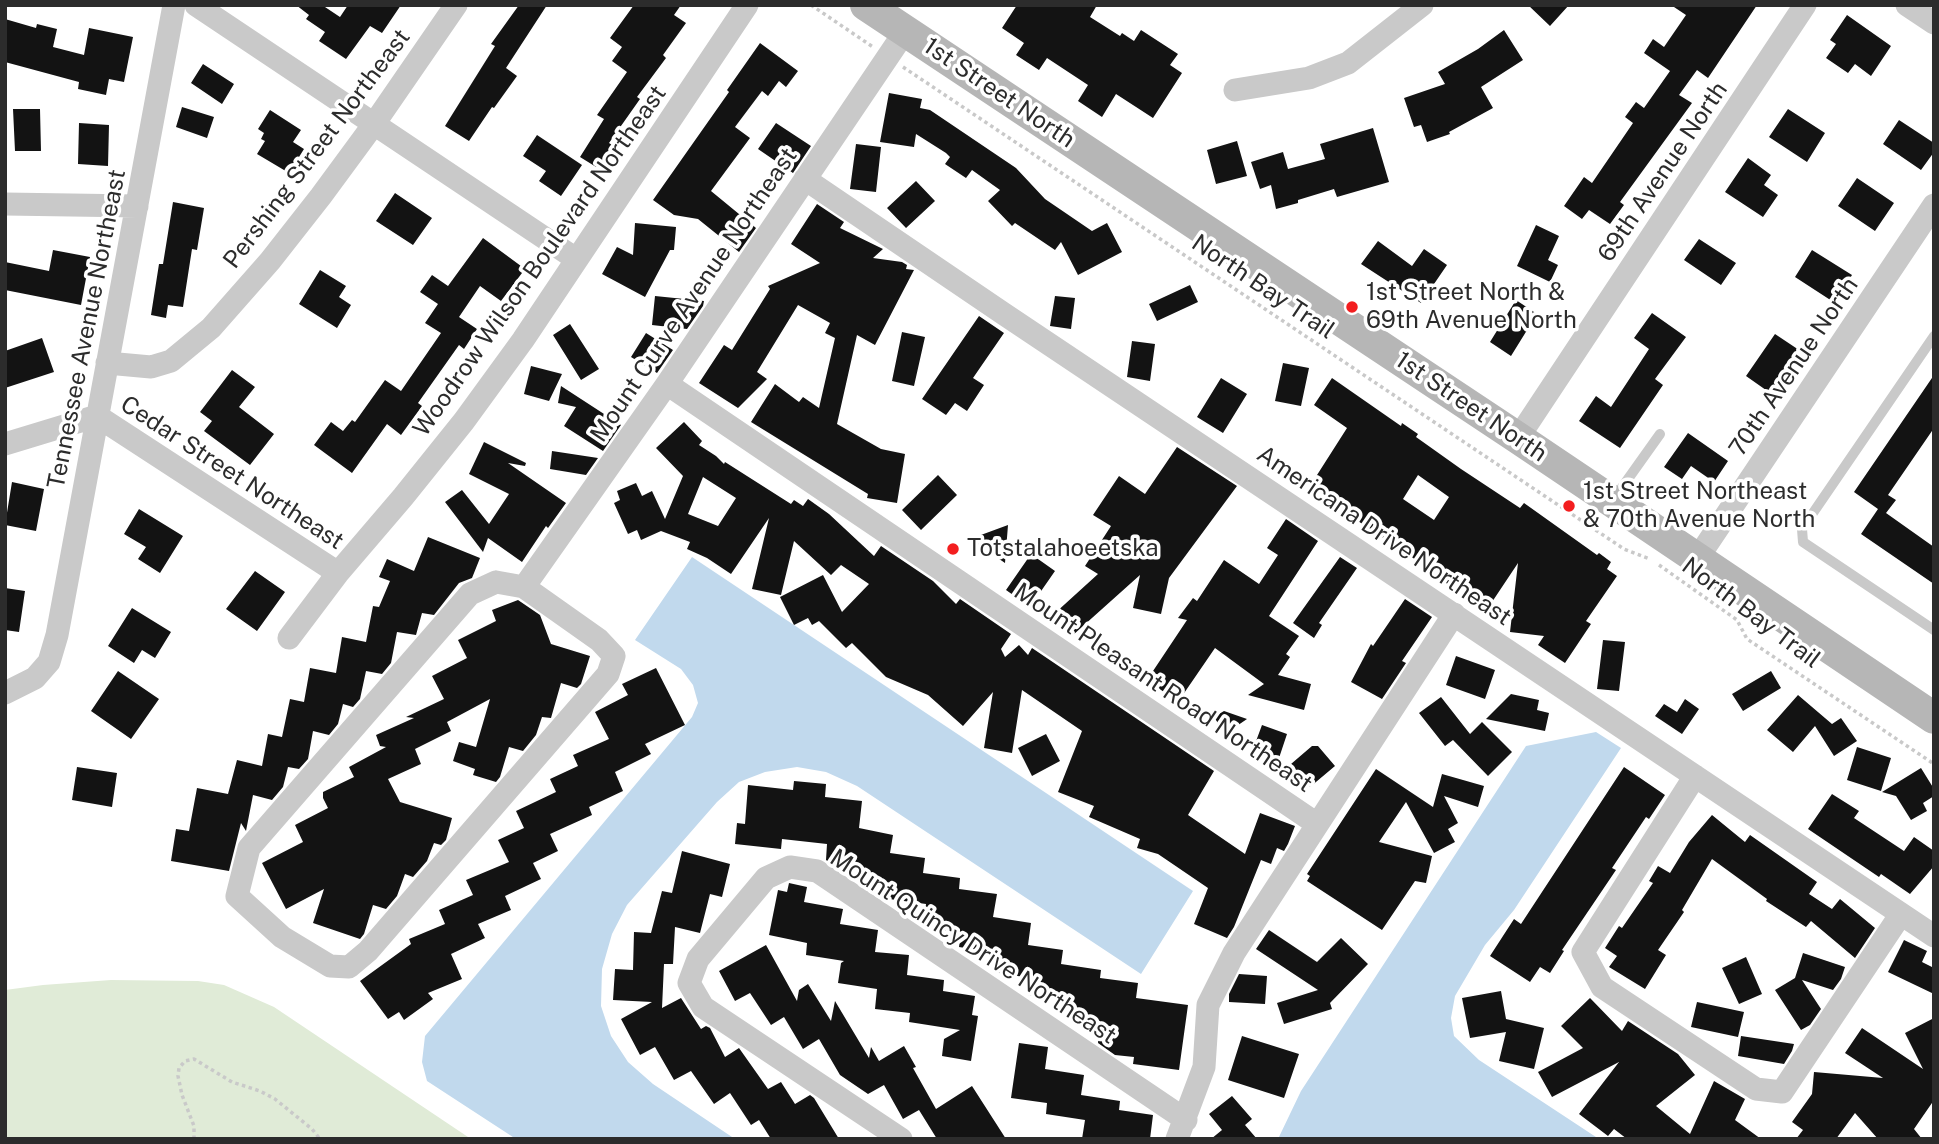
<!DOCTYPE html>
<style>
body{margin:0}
#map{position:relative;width:1939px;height:1144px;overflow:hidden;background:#fff;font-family:"Public Sans",sans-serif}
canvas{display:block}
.frame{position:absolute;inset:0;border:7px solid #2c2c2c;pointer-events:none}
</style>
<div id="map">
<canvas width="1939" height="1144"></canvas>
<div class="frame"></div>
</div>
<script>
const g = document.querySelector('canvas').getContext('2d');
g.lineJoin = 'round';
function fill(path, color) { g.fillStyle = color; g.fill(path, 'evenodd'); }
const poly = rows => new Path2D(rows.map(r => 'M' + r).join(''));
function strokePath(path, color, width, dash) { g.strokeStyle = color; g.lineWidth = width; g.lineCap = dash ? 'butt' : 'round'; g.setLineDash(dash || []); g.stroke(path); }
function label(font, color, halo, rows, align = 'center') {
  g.font = font + ' "Public Sans",sans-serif'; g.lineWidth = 7; g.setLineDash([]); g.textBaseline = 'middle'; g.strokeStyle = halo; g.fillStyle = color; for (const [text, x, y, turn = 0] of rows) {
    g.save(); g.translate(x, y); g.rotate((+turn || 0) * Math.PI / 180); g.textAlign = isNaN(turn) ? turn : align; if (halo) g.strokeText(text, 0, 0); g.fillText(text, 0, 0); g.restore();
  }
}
const green = poly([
 [111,980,198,981,224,985,274,1007,471,1139,5,1139,5,990,43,985]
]);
const water = poly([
 [692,557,1193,891,1141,974,857,786,826,772,797,767,765,772,739,782,717,802,627,905,612,934,602,969,601,1006,611,1036,628,1062,653,1084,735,1139,516,1139,427,1081,422,1062,425,1036,692,717,698,703,693,685,681,669,635,640],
 [1596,732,1621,748,1514,910,1485,945,1455,996,1451,1018,1454,1036,1479,1060,1599,1139,1278,1139,1301,1091,1526,746]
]);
const building = poly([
 [296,5,322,5,340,17,348,5,401,5,382,33,370,26,346,59,319,41,325,32,306,19,309,15],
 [519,5,547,5,506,68,517,76,494,108,492,107,469,141,445,126,495,46,491,44],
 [634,5,681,5,674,15,686,23,663,55,666,58,637,97,640,99,609,143,615,147,601,170,580,157,604,119,597,115,627,72,612,61,622,47,610,38],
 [1017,5,1097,5,1090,17,1120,36,1122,33,1134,41,1141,30,1178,54,1170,65,1182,73,1153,118,1116,94,1102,117,1078,101,1088,85,1047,58,1039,70,1016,55,1024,43,1002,28],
 [1528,5,1569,5,1550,26],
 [1671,5,1757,5,1708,78,1697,70,1679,95,1692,103,1620,202,1624,205,1610,224,1589,210,1582,219,1564,206,1584,177,1592,183,1633,123,1625,117,1636,102,1644,108,1670,71,1644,53,1653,39,1664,47,1686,15],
 [1847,15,1891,46,1871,76,1855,64,1848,73,1826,58,1836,44,1830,40],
 [5,19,36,28,37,24,57,29,53,47,84,55,89,28,133,37,124,82,109,79,106,95,78,89,79,82,5,62],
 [1504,30,1523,60,1481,87,1493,108,1449,132,1450,134,1427,142,1421,125,1414,127,1404,98,1445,84,1438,72,1478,49],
 [760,43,798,71,786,87,779,81,768,96,762,91,735,127,750,138,711,191,756,228,739,252,698,219,674,215,653,200,729,92,727,90],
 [203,64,234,84,222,104,191,83],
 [889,93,922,99,920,108,930,110,1016,168,1045,199,1092,231,1107,223,1122,252,1078,275,1061,242,1055,250,1015,223,1012,226,988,201,1000,190,972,170,966,178,945,164,950,157,946,153,916,134,914,147,880,142],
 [182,107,214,117,207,138,176,127],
 [13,109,40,109,41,151,15,151],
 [1788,109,1825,133,1807,162,1769,137],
 [270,110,301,130,293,142,304,149,289,173,257,154,265,141,261,139,264,133,258,129],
 [1899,120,1934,143,1934,152,1921,170,1883,144],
 [79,123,109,125,108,166,78,164],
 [776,123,811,146,793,173,758,149],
 [1373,128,1389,182,1337,197,1334,189,1298,200,1298,203,1276,209,1271,185,1260,189,1251,162,1283,152,1288,169,1325,159,1320,144],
 [537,135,582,165,561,196,539,181,546,171,523,156],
 [1237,141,1247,176,1216,184,1207,150],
 [856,144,881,147,876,192,850,189],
 [1748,158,1771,175,1764,185,1778,195,1763,217,1725,192],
 [1857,178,1894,203,1875,231,1838,206],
 [916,181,935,201,906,228,887,208],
 [395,193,432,218,413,245,376,221],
 [173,202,204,208,197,250,192,249,183,307,168,305,166,318,151,315,159,264,163,264],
 [817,204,844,222,840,228,883,249,873,258,902,262,907,265,906,269,914,270,875,345,857,335,837,424,881,449,905,454,897,503,867,498,868,494,751,422,775,384,799,402,803,397,819,408,835,338,825,333,830,323,798,305,757,372,767,379,738,408,699,383,724,345,732,350,770,289,768,286,820,263,791,244],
 [635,223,676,227,674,250,670,250,645,297,602,274,617,247,633,255],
 [1536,225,1559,236,1548,260,1558,265,1550,282,1517,266],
 [483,238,525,269,501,301,480,286,459,317,477,329,464,349,459,345,418,403,422,406,401,435,387,424,352,473,314,445,331,422,343,431,352,420,355,422,385,380,401,391,441,333,425,323,438,304,420,292,432,275,448,286],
 [1699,239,1736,263,1721,285,1684,260],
 [1378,241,1412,266,1424,249,1447,265,1421,303,1361,264],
 [53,250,90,257,81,305,5,290,5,262,49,271],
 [1812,250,1852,275,1835,303,1795,277],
 [320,270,346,286,339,297,351,305,337,328,299,304],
 [1190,285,1198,302,1157,321,1149,304],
 [655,296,704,301,703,306,687,329,652,325],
 [1055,296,1075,298,1071,329,1050,326],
 [1516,300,1537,314,1511,356,1490,342],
 [1652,313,1686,337,1655,379,1663,385,1620,448,1579,421,1596,396,1611,407,1649,349,1634,338],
 [979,316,1004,333,973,378,984,385,967,411,955,403,946,415,922,399],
 [570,324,599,369,581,380,553,335],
 [902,332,925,337,914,386,892,381],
 [646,333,673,350,657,373,631,357],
 [1775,334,1802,352,1773,395,1746,376],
 [42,338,54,372,5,388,5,351],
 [1132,341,1155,344,1150,381,1127,377],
 [1283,363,1309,368,1301,406,1275,401],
 [531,366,562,374,549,401,524,394],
 [232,370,255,387,239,407,274,434,250,465,204,431,212,421,200,412],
 [1934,375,1934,428,1888,495,1896,500,1886,513,1934,547,1934,584,1861,534,1878,509,1854,492],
 [1221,378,1247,394,1223,433,1197,417],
 [1332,378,1401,426,1402,423,1418,434,1416,437,1461,469,1520,508,1524,503,1597,555,1599,553,1611,562,1607,569,1617,576,1586,621,1591,624,1565,663,1538,645,1544,636,1510,632,1518,563,1488,608,1456,586,1454,589,1416,560,1352,517,1354,515,1310,486,1347,428,1314,405],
 [1418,475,1449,497,1434,520,1403,499],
 [561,386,621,425,603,451,564,426,576,407,558,403],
 [684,422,702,441,699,445,716,456,724,464,725,462,791,504,794,500,803,506,808,499,829,514,874,556,881,546,933,581,956,604,960,599,1011,634,1001,649,1005,657,1019,645,1028,655,1032,648,1214,771,1188,815,1245,854,1260,813,1295,826,1288,844,1284,851,1277,848,1271,864,1261,860,1234,927,1227,938,1194,924,1208,888,1158,854,1137,848,1140,839,1089,817,1094,806,1058,792,1082,731,1022,690,1012,753,984,748,993,692,963,726,928,695,886,677,852,643,846,648,819,621,812,625,808,618,794,625,780,597,823,575,842,612,869,584,841,565,831,575,794,541,781,595,752,589,769,518,731,574,707,558,687,549,690,542,661,531,641,540,637,530,628,534,614,503,620,500,617,491,636,483,642,496,652,491,665,519,683,476,656,448],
 [703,477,736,498,718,526,688,514],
 [1688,433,1728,461,1714,482,1691,466,1682,479,1664,467],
 [484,442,526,463,525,466,508,463,566,503,548,528,546,526,522,562,488,538,483,552,445,502,462,490,489,524,509,494,469,474],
 [1177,447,1237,486,1169,578,1161,614,1133,608,1140,575,1073,635,1054,614,1098,574,1085,566,1111,526,1093,515,1119,476,1145,494],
 [552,451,598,458,586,475,550,469],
 [938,475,957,495,921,530,902,510],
 [12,482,44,489,36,531,5,525],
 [139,509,183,536,160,573,138,559,146,547,124,534],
 [1286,519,1318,541,1269,616,1299,636,1286,654,1290,657,1278,675,1311,684,1304,710,1248,695,1264,684,1215,648,1178,702,1147,680,1187,620,1178,618,1193,598,1197,601,1224,560,1259,584,1278,555,1267,548],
 [1008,525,1005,563,970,539],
 [428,537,480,558,472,578,459,583,434,615,422,613,416,635,397,632,391,663,382,674,366,671,360,699,353,707,343,704,338,724,329,735,313,731,308,759,299,769,288,767,283,787,272,800,253,795,246,831,241,823,229,871,171,861,176,829,189,831,197,788,228,794,237,760,262,766,268,734,282,737,290,699,304,702,310,668,336,673,342,637,366,642,373,606,379,607,390,581,379,577,387,559,414,571],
 [1031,554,1055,571,1030,607,1006,590],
 [1340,557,1357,568,1319,623,1322,625,1314,638,1293,623],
 [255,571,285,592,257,631,226,609],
 [5,588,25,591,19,632,5,630],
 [1405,599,1432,617,1402,661,1406,663,1382,699,1351,682,1371,644,1373,646],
 [518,600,540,615,551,644,590,656,581,684,577,688,561,683,551,718,542,717,536,735,523,751,509,747,500,777,496,782,473,775,475,769,453,761,459,742,476,747,490,699,447,722,451,731,415,749,421,764,388,779,400,802,452,818,446,840,441,845,434,843,427,861,413,877,405,874,397,896,386,909,373,905,364,934,360,939,313,923,324,889,286,909,262,863,303,842,295,825,328,808,323,798,323,792,354,777,349,767,386,747,380,746,376,735,414,718,406,717,444,699,432,676,467,658,458,640,496,621,492,610],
 [132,608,171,632,155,658,142,650,134,663,108,646],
 [1603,640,1625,642,1619,691,1597,689],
 [1456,656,1495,670,1485,699,1446,685],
 [656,668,685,725,645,744,651,754,615,772,623,791,589,807,592,815,550,834,558,851,533,863,541,879,505,896,511,910,478,924,485,938,451,954,462,979,428,993,433,999,404,1020,399,1012,388,1019,360,981,411,944,409,939,445,924,439,910,473,895,466,880,509,862,498,840,524,828,516,811,556,792,550,779,578,766,573,755,609,739,595,712,628,695,622,684],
 [118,671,159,699,131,739,91,711],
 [1771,671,1781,688,1743,711,1732,694],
 [1511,694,1539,700,1537,710,1549,713,1545,731,1486,719],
 [1798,695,1832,724,1841,718,1857,741,1834,756,1815,726,1793,752,1767,730],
 [1441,697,1470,734,1482,722,1512,752,1488,776,1453,740,1445,746,1419,713],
 [1685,699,1699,709,1682,734,1655,716,1664,704,1677,712],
 [1224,711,1247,719,1225,734,1214,717],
 [1262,725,1287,734,1278,761,1252,752],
 [1046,734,1060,761,1032,776,1018,748],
 [1312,746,1318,746,1335,766,1310,787,1291,764],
 [1857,747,1891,758,1881,791,1847,780],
 [77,767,117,773,112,807,72,800],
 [1624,767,1665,795,1649,819,1646,817,1612,868,1616,870,1562,950,1564,951,1550,973,1540,967,1530,982,1490,956,1514,919,1521,924],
 [1921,768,1934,789,1934,796,1923,803,1927,811,1911,820,1896,796,1882,792],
 [1376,769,1433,807,1442,774,1484,786,1478,807,1444,796,1458,823,1448,829,1455,842,1434,853,1406,802,1379,842,1432,856,1426,883,1415,881,1382,930,1307,881,1310,876,1307,874],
 [794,781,826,784,825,797,862,801,859,828,893,835,890,853,925,858,923,873,960,878,959,889,997,894,993,917,1031,923,1028,945,1063,950,1061,964,1101,970,1100,978,1138,983,1136,998,1188,1005,1179,1070,1133,1064,1134,1057,1115,1055,1098,1043,1100,1021,1063,1015,1065,1000,1028,995,1030,978,993,972,996,953,959,947,961,933,933,929,924,923,926,904,889,899,891,885,852,878,826,860,827,844,782,839,781,849,735,844,737,823,745,824,748,785,793,790],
 [1832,794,1859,811,1854,818,1904,851,1914,837,1934,851,1934,866,1910,894,1881,874,1879,877,1808,829],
 [1712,815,1745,842,1750,835,1817,882,1809,894,1832,909,1840,899,1875,928,1855,958,1811,921,1806,927,1766,901,1767,899,1712,859,1682,910,1684,912,1658,950,1666,955,1645,989,1609,967,1617,956,1605,948,1619,926,1622,928,1653,883,1649,881,1658,866,1670,873,1689,842],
 [682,851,730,864,722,897,710,894,700,933,675,927,673,964,664,964,662,1008,681,998,701,1029,706,1026,710,1028,725,1057,739,1048,768,1089,781,1082,795,1104,810,1095,814,1098,839,1139,771,1139,759,1120,751,1125,730,1093,714,1104,691,1071,674,1080,655,1047,640,1055,621,1019,652,1002,613,1000,615,969,633,970,634,932,651,933,662,891,672,893],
 [789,883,807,887,804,902,843,909,840,924,878,930,875,952,909,955,907,975,944,980,943,991,975,996,972,1015,978,1016,971,1061,942,1056,944,1039,960,1030,909,1022,910,1013,875,1009,877,989,838,983,841,963,844,961,806,955,807,943,769,935,778,890,787,892],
 [1269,930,1317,962,1341,938,1368,964,1330,1003,1332,1009,1284,1024,1277,1003,1318,990,1256,949],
 [1904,940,1927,951,1922,962,1934,968,1934,994,1888,972],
 [766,945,797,1001,799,990,808,984,831,1021,835,1001,869,1058,871,1047,879,1061,904,1046,916,1067,913,1068,936,1109,972,1086,1006,1139,937,1139,919,1110,903,1119,884,1085,868,1094,840,1075,819,1039,803,1049,784,1017,771,1025,750,993,735,1001,719,971],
 [1803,953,1845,967,1841,979,1833,990,1802,980,1821,1009,1810,1025,1801,1030,1775,990,1795,978],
 [1746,957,1762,994,1739,1004,1722,968],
 [1239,974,1267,976,1265,1004,1229,1002,1229,994],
 [1501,991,1506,1019,1544,1028,1534,1069,1499,1061,1506,1032,1470,1038,1462,998],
 [1590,998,1622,1031,1628,1021,1678,1054,1695,1075,1656,1106,1690,1134,1714,1081,1745,1099,1735,1120,1761,1139,1627,1139,1614,1129,1608,1136,1579,1114,1619,1062,1552,1097,1538,1072,1583,1048,1561,1026],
 [1697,1002,1744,1012,1738,1037,1691,1027],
 [1934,1018,1934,1100,1914,1129,1922,1139,1878,1139,1855,1113,1836,1139,1796,1139,1803,1130,1792,1122,1812,1094,1814,1072,1883,1078,1845,1053,1862,1028,1923,1069,1905,1033],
 [1242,1036,1299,1054,1284,1098,1228,1080],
 [1741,1036,1794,1044,1792,1051,1784,1064,1738,1056],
 [1019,1043,1048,1047,1045,1069,1084,1075,1081,1095,1120,1101,1119,1110,1153,1115,1150,1139,1082,1139,1085,1120,1046,1114,1047,1103,1011,1098],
 [1232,1096,1252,1119,1245,1125,1257,1139,1211,1139,1222,1130,1209,1114]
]);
const path = poly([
 [811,5,873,47],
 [903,67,1624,549,1650,559],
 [1659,565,1737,620,1747,639,1934,764],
 [194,1139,194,1126,182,1095,178,1076,179,1068,185,1061,194,1059,232,1082,260,1091,275,1099,312,1129,320,1139]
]);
const lane = poly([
 [1934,336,1802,529,1803,542,1934,630],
 [1613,500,1660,434]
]);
const street = poly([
 [196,5,576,259],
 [1907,5,1934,23],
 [1235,90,1309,78,1348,63,1422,5],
 [805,179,1004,314,1934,936],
 [5,204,137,206],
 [107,363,151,367,171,361,211,328,270,261,321,196,374,124,456,5],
 [667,384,1317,824],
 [1518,438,1805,5],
 [5,444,97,416,338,573],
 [1697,559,1934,205],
 [496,582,524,587,599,640,614,656,608,674,368,951,349,967,330,966,282,937,237,896,249,848,470,594,496,582],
 [524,587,667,384,906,30],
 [289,638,338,573,403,497,464,421,523,340,747,5],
 [5,693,35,678,49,662,57,635,174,5],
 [1695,776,1583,952,1602,987,1756,1089,1782,1092,1901,914],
 [901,1139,703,1007,689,983,698,959,766,878,790,867,817,871,1186,1120],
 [1177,1139,1204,1067,1208,1005,1234,953,1454,614]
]);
const secondary = poly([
 [866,5,1518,438,1934,718]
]);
const markers = [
 [1352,307,7,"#f31e1f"],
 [1569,506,7,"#f31e1f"],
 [953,549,7,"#f31e1f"]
];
const streetNames = [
 ["1st Street North",999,93,34],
 ["Pershing Street Northeast",317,149,-53],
 ["69th Avenue North",1663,172,-56],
 ["Woodrow Wilson Boulevard Northeast",540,261,-55],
 ["North Bay Trail",1263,287,34],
 ["Mount Curve Avenue Northeast",694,295,-56],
 ["Tennessee Avenue Northeast",87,329,-79],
 ["70th Avenue North",1794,367,-56],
 ["1st Street North",1471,407,34],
 ["Cedar Street Northeast",232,473,33],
 ["Americana Drive Northeast",1384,536,34],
 ["North Bay Trail",1751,613,37],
 ["Mount Pleasant Road Northeast",1163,688,34],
 ["Mount Quincy Drive Northeast",973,947,33]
];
const poiNames = [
 ["1st Street North &",1366,293],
 ["69th Avenue North",1366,321],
 ["1st Street Northeast",1583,492],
 ["& 70th Avenue North",1583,520],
 ["Totstalahoeetska",967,549]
];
fill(green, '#e0ebd7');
fill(water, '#c1d9ed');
fill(building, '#131313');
strokePath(path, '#c9c9c9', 3.5, [3.5, 3.5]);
strokePath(lane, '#c9c9c9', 10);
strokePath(street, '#c9c9c9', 23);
strokePath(secondary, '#b6b6b6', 32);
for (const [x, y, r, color] of markers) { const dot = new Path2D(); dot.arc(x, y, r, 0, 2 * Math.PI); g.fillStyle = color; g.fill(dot); strokePath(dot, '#fff', 2.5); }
label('24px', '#2c2c2c', '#fff', streetNames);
label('24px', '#2c2c2c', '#fff', poiNames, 'left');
</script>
